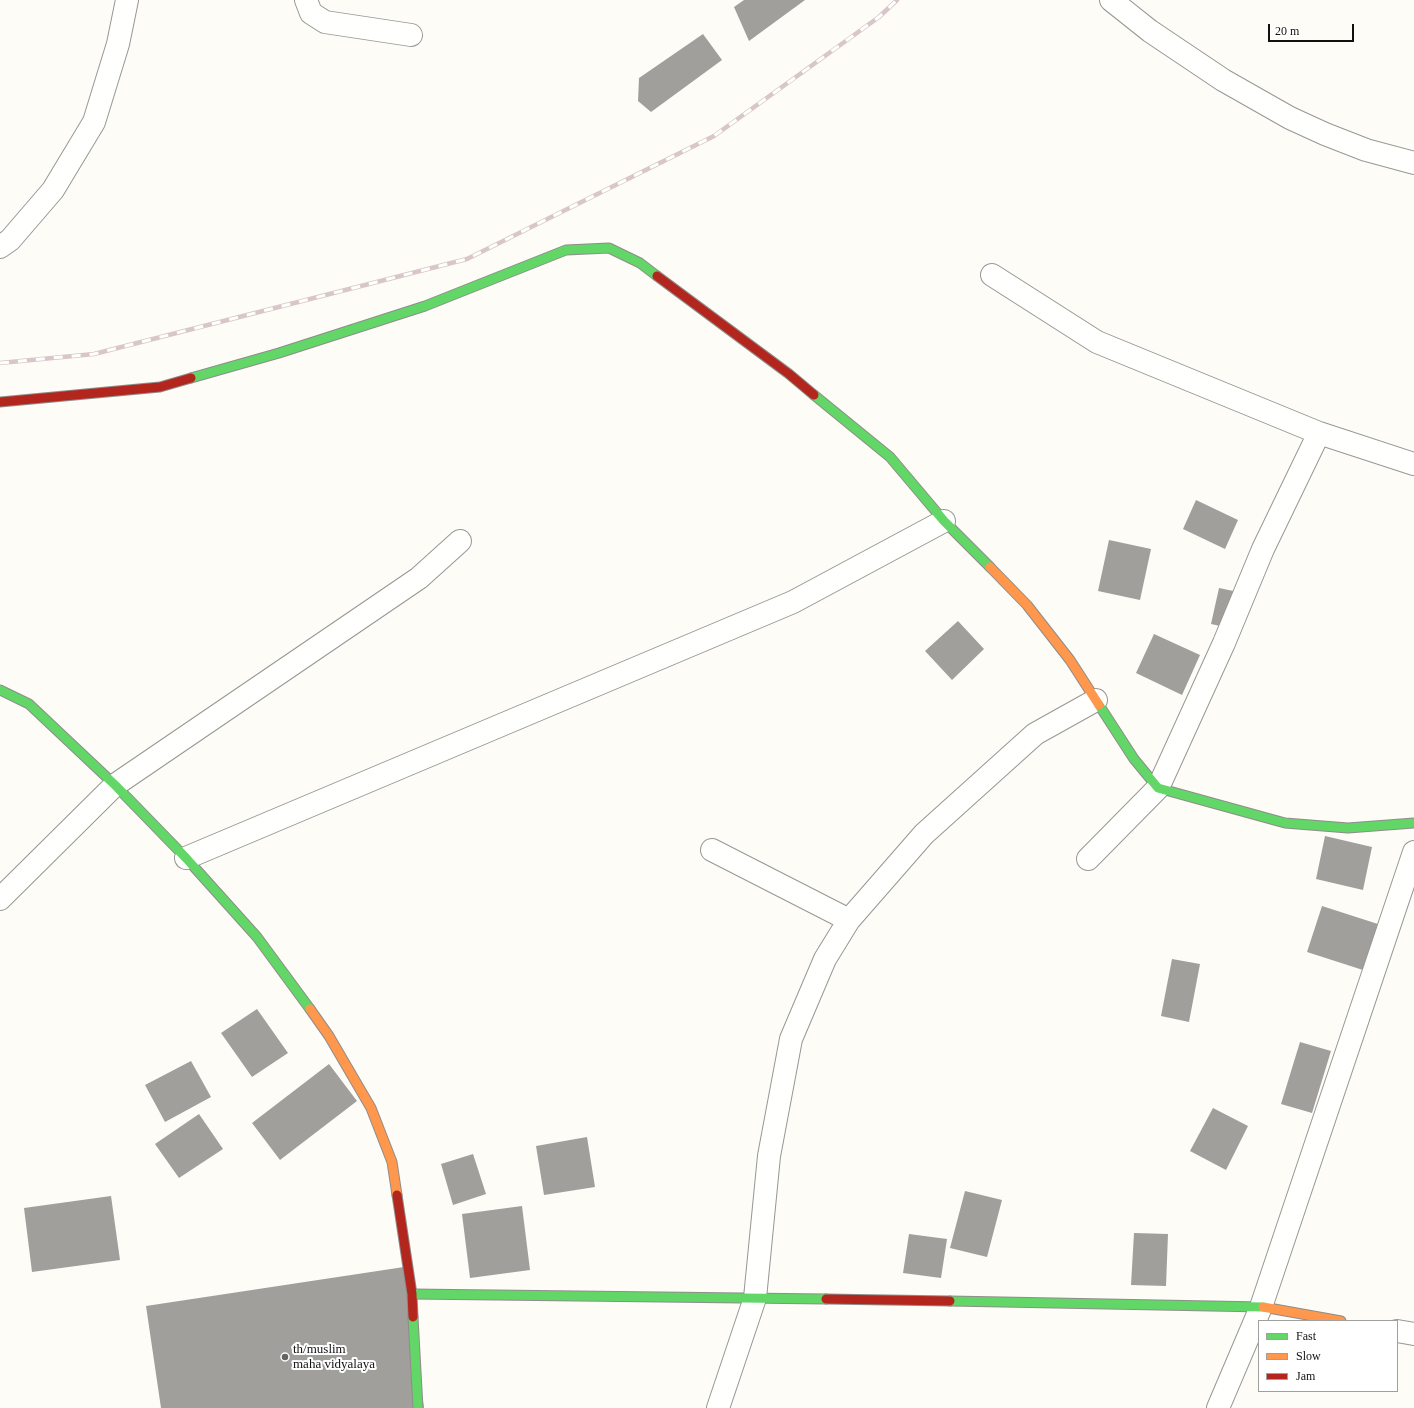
<!DOCTYPE html>
<style>
body{margin:0}
#map{position:relative;width:1414px;height:1408px;overflow:hidden;background:#fdfcf7;font-family:Georgia,serif}
canvas{display:block}
.legend{position:absolute;left:1258px;top:1320px;width:140px;height:72px;box-sizing:border-box;background:#fff;border:1px solid #a0a0a0;margin:0;padding:5px 7px;list-style:none;font-size:12px;color:#111}
.legend li{display:flex;align-items:center;gap:8px;height:20px}
.legend b{width:20px;border:1px solid #a0a0a0}
.scale{position:absolute;left:1268px;top:24px;width:86px;height:18px;box-sizing:border-box;border:2px solid #111;border-top:0;padding-left:5px;font-size:12px;line-height:14px;white-space:nowrap;color:#111;-webkit-text-stroke:3px #fff;paint-order:stroke}
</style>
<div id="map">
<canvas width="1414" height="1408"></canvas>
<ul class="legend">
<li><b style="height:5px;background:#63d668"></b>Fast</li>
<li><b style="height:5px;background:#ff974d"></b>Slow</li>
<li><b style="height:5px;background:#b3261e"></b>Jam</li>
</ul>
<div class="scale">20 m</div>
</div>
<script>
const g = document.querySelector('canvas').getContext('2d');
g.lineJoin = 'round';
function fill(path, color) { g.fillStyle = color; g.fill(path, 'evenodd'); }
const poly = rows => new Path2D(rows.map(r => 'M' + r).join(''));
function strokePath(path, color, width, dash) { g.strokeStyle = color; g.lineWidth = width; g.lineCap = dash ? 'butt' : 'round'; g.setLineDash(dash || []); g.stroke(path); }
function label(font, color, halo, rows, align = 'center') {
  g.font = font + ' Georgia,serif'; g.lineWidth = 4; g.setLineDash([]); g.textBaseline = 'middle'; g.strokeStyle = halo; g.fillStyle = color; for (const [text, x, y, turn = 0] of rows) {
    g.save(); g.translate(x, y); g.rotate((+turn || 0) * Math.PI / 180); g.textAlign = isNaN(turn) ? turn : align; if (halo) g.strokeText(text, 0, 0); g.fillText(text, 0, 0); g.restore();
  }
}
const building = poly([
 [744,0,805,0,749,41,734,7],
 [703,34,722,60,651,112,638,101,639,78],
 [1196,500,1238,520,1225,549,1183,529],
 [1109,540,1151,549,1140,600,1098,591],
 [1219,588,1238,592,1230,628,1211,624],
 [958,621,984,649,952,680,925,651],
 [1154,634,1200,655,1182,695,1136,673],
 [1325,836,1372,847,1363,890,1316,879],
 [1322,906,1381,925,1366,971,1307,952],
 [1172,959,1200,964,1189,1022,1161,1016],
 [257,1009,288,1053,252,1077,221,1033],
 [1300,1042,1331,1051,1312,1113,1281,1104],
 [191,1061,211,1097,165,1122,145,1085],
 [329,1064,357,1101,280,1160,252,1123],
 [1213,1108,1248,1126,1226,1170,1190,1151],
 [199,1114,223,1149,179,1178,155,1144],
 [587,1137,595,1187,544,1195,536,1146],
 [473,1154,486,1194,453,1205,441,1164],
 [965,1191,1002,1200,987,1257,950,1248],
 [111,1196,120,1260,32,1272,24,1208],
 [522,1206,530,1270,470,1278,462,1214],
 [1134,1233,1168,1234,1166,1286,1131,1285],
 [909,1234,947,1239,941,1278,903,1273],
 [404,1267,424,1408,161,1408,146,1306]
]);
const street = poly([
 [306,0,311,13,325,22,411,35],
 [1111,0,1150,31,1223,80,1290,118,1325,134,1366,150,1414,163],
 [0,247,10,240,53,190,94,122,118,44,127,0],
 [992,275,1097,342,1319,433,1414,464],
 [712,850,849,920],
 [186,858,793,602,944,521],
 [1088,859,1158,788,1224,643,1263,549,1319,433],
 [0,899,115,785,419,578,460,541],
 [1397,1331,1414,1334],
 [718,1408,755,1298,769,1156,791,1039,825,959,849,920,924,834,1035,734,1096,700],
 [1218,1408,1261,1307,1414,852]
]);
const fast = poly([
 [191,378,279,353,425,306,566,250,609,248,640,263,657,276],
 [814,395,890,457,944,521,990,567],
 [0,690,29,704,115,785,186,858,257,937,310,1009],
 [1099,705,1134,759,1158,788,1285,823,1348,828,1414,823],
 [412,1294,826,1299],
 [950,1301,1263,1307],
 [413,1317,418,1408]
]);
const slow = poly([
 [990,567,1027,605,1070,660,1099,705],
 [310,1009,329,1036,371,1108,392,1162,397,1195],
 [1263,1307,1341,1321]
]);
const jam = poly([
 [657,276,789,374,814,395],
 [0,402,160,387,191,378],
 [397,1195,412,1294,413,1317],
 [826,1299,950,1301]
]);
const rail = poly([
 [0,363,94,354,467,259,714,136,879,17,897,0]
]);
const markers = [
 [285,1357,4,"#646362"]
];
const poiNames = [
 ["th/muslim",293,1350],
 ["maha vidyalaya",293,1365]
];
fill(building, '#a19f9c');
strokePath(street, '#979795', 24);
strokePath(fast, '#8e8d8b', 11);
strokePath(slow, '#8e8d8b', 11);
strokePath(jam, '#8e8d8b', 11);
strokePath(street, '#fffffe', 22);
strokePath(fast, '#63d668', 9);
strokePath(slow, '#ff974d', 9);
strokePath(jam, '#b3261e', 9);
strokePath(rail, '#d9c6c7', 4.5);
strokePath(rail, '#fff', 3, [9]);
for (const [x, y, r, color] of markers) { const dot = new Path2D(); dot.arc(x, y, r, 0, 2 * Math.PI); g.fillStyle = color; g.fill(dot); strokePath(dot, '#fff', 1.5); }
label('13px', '#111', '#fff', poiNames, 'left');
</script>
